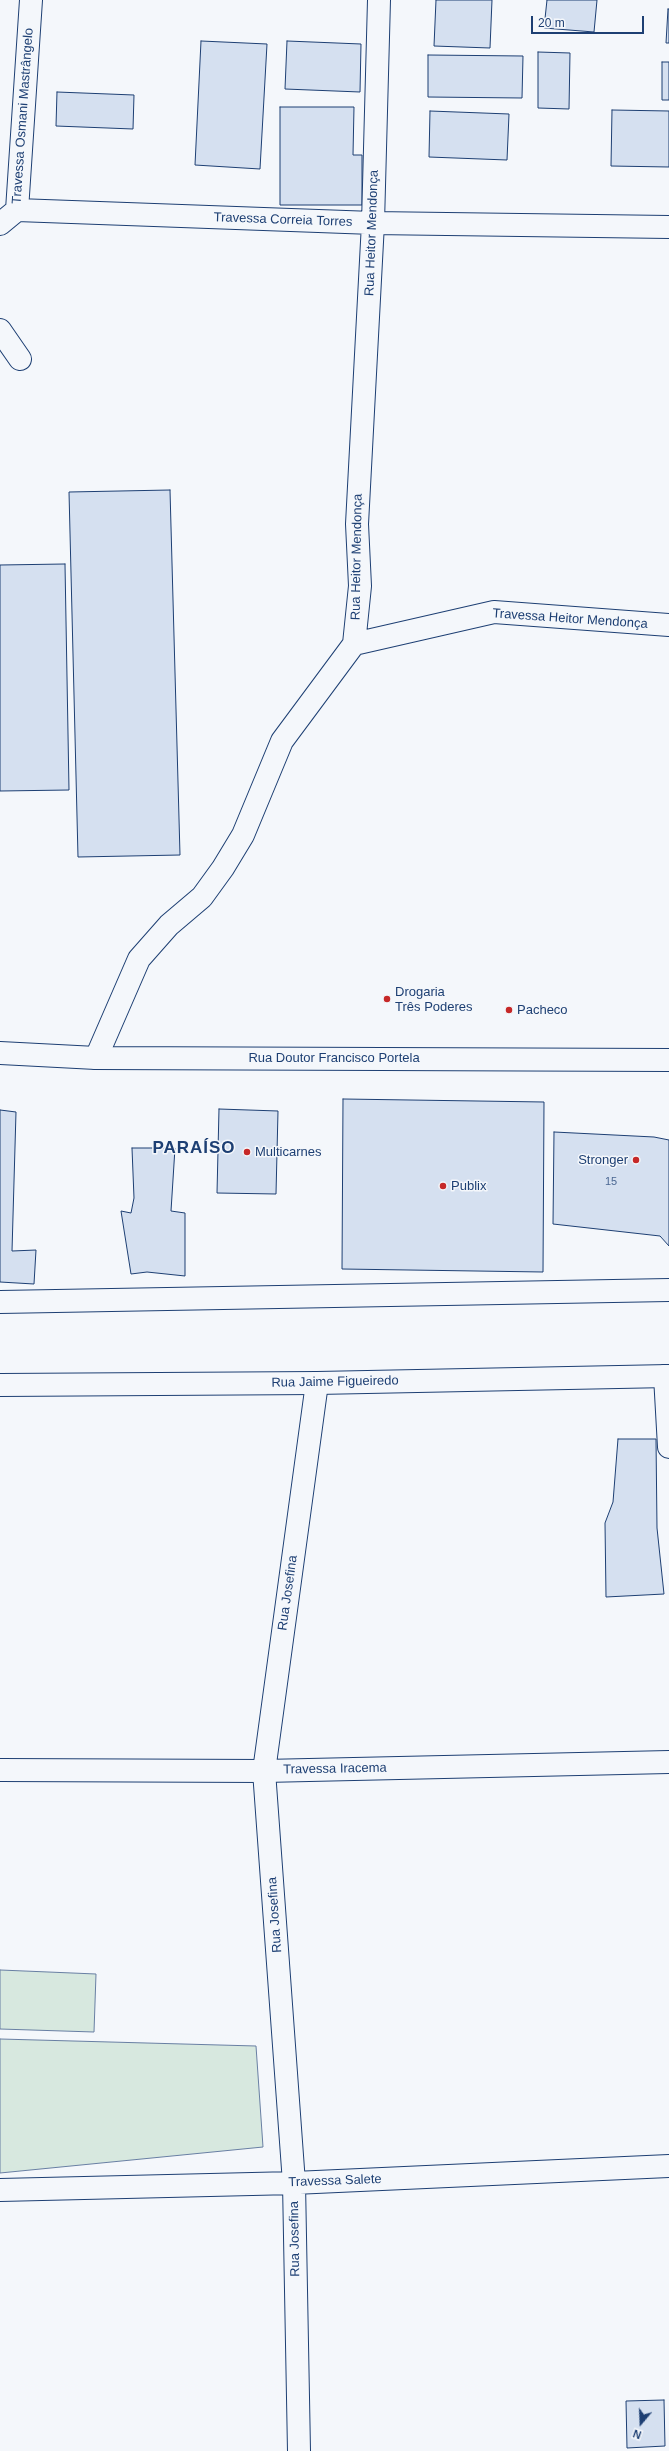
<!DOCTYPE html>
<meta charset="utf-8">
<style>
body{margin:0}
#map{position:relative;width:669px;height:2451px;overflow:hidden;background:#f4f7fb;font-family:Arial,sans-serif}
canvas{display:block}
.north{position:absolute;left:621px;top:2403px;width:40px;height:40px;-webkit-text-stroke:3px #f4f7fb;paint-order:stroke;rotate:199deg;font-size:11px;font-weight:700;line-height:16px;text-align:center;color:#1d3f73}
.north::after{content:'';display:block;margin:auto;width:14px;height:18px;background:#1d3f73;clip-path:polygon(50% 0,100% 100%,50% 72%,0 100%)}
.scale{position:absolute;left:531px;top:16px;width:113px;height:18px;box-sizing:border-box;border:2px solid #1d3f73;border-top:0;padding-left:5px;font-size:12px;line-height:14px;white-space:nowrap;color:#1d3f73;-webkit-text-stroke:3px #f4f7fb;paint-order:stroke}
</style>
<div id="map">
<canvas width="669" height="2451"></canvas>
<div class="north">N</div>
<div class="scale">20 m</div>
</div>
<script>
const g = document.querySelector('canvas').getContext('2d');
g.lineJoin = 'round';
function fill(path, color) { g.fillStyle = color; g.fill(path, 'evenodd'); }
const poly = rows => new Path2D(rows.map(r => 'M' + r).join(''));
function strokePath(path, color, width, dash) { g.strokeStyle = color; g.lineWidth = width; g.lineCap = dash ? 'butt' : 'round'; g.setLineDash(dash || []); g.stroke(path); }
function label(font, color, halo, rows, align = 'center') {
  g.font = font + ' Arial,sans-serif'; g.lineWidth = 3; g.setLineDash([]); g.textBaseline = 'middle'; g.strokeStyle = halo; g.fillStyle = color; for (const [text, x, y, turn = 0] of rows) {
    g.save(); g.translate(x, y); g.rotate((+turn || 0) * Math.PI / 180); g.textAlign = isNaN(turn) ? turn : align; if (halo) g.strokeText(text, 0, 0); g.fillText(text, 0, 0); g.restore();
  }
}
const green = poly([
 [0,1970,96,1974,94,2032,0,2029,0,1970],
 [0,2039,256,2046,263,2147,0,2173,0,2039]
]);
const building = poly([
 [436,0,492,0,490,48,434,46,436,0],
 [547,0,597,0,594,32,544,28,547,0],
 [668,9,669,9,669,43,666,43,668,9],
 [201,41,267,44,260,169,195,165,201,41],
 [287,41,361,44,360,92,285,89,287,41],
 [538,52,570,53,569,109,538,108,538,52],
 [428,55,523,56,522,98,428,97,428,55],
 [662,62,669,62,669,100,662,100,662,62],
 [57,92,134,95,133,129,56,126,57,92],
 [280,107,354,107,353,155,362,155,362,205,280,205,280,107],
 [612,110,669,111,669,167,611,166,612,110],
 [430,111,509,114,507,160,429,157,430,111],
 [170,490,180,855,78,857,69,492,170,490],
 [65,564,69,790,0,791,0,565,65,564],
 [343,1099,544,1102,543,1272,342,1269,343,1099],
 [219,1109,278,1111,276,1194,217,1193,219,1109],
 [0,1110,16,1112,12,1251,36,1250,34,1284,0,1282,0,1110],
 [554,1132,654,1137,669,1140,669,1246,660,1236,553,1224,554,1132],
 [132,1148,175,1148,171,1211,185,1213,185,1276,147,1272,131,1274,121,1211,131,1213,134,1198,132,1148],
 [618,1439,656,1439,657,1528,664,1594,606,1597,605,1523,613,1502,618,1439],
 [664,2400,665,2446,627,2448,626,2401,664,2400]
]);
const minor = poly([
 [17,210,373,223,669,227],
 [0,224,17,210,31,0],
 [0,330,20,359],
 [354,644,494,612,669,625],
 [96,1058,139,959,169,925,202,897,223,868,243,835,282,741,354,644,360,586,357,524,373,223,379,0],
 [0,1302,669,1290],
 [665,1376,669,1447],
 [0,1770,264,1771,669,1762],
 [0,2190,294,2183,669,2166],
 [299,2451,294,2183,264,1771,317,1383]
]);
const primary = poly([
 [0,1053,96,1058,669,1060],
 [0,1385,317,1383,669,1376]
]);
const markers = [
 [387,999,4,"#c62828"],
 [509,1010,4,"#c62828"],
 [247,1152,4,"#c62828"],
 [636,1160,4,"#c62828"],
 [443,1186,4,"#c62828"]
];
const numberNames = [
 ["15",611,1182]
];
const streetNames = [
 ["Travessa Osmani Mastrângelo",23,116,-86],
 ["Travessa Correia Torres",283,220,2],
 ["Rua Heitor Mendonça",372,233,-88],
 ["Rua Heitor Mendonça",357,557,-89],
 ["Travessa Heitor Mendonça",570,619,4],
 ["Rua Doutor Francisco Portela",334,1058],
 ["Rua Jaime Figueiredo",335,1382,-1],
 ["Rua Josefina",288,1593,-82],
 ["Travessa Iracema",335,1769,-1],
 ["Rua Josefina",275,1915,-94],
 ["Travessa Salete",335,2181,-2],
 ["Rua Josefina",295,2239,-91]
];
const poiNames = [
 ["Drogaria",395,992],
 ["Três Poderes",395,1007],
 ["Pacheco",517,1010],
 ["Multicarnes",255,1152],
 ["Stronger",628,1160,"right"],
 ["Publix",451,1186]
];
const districtNames = [
 ["PARAÍSO",194,1148]
];
fill(green, '#d7e8df');
strokePath(green, '#687fa3', 1);
fill(building, '#d5e0f0');
strokePath(building, '#1d3f73', 1);
strokePath(minor, '#1d3f73', 24);
strokePath(primary, '#1d3f73', 24);
strokePath(minor, '#f4f7fb', 22);
strokePath(primary, '#f4f7fb', 22);
for (const [x, y, r, color] of markers) { const dot = new Path2D(); dot.arc(x, y, r, 0, 2 * Math.PI); g.fillStyle = color; g.fill(dot); strokePath(dot, '#f4f7fb', 1.5); }
label('11px', '#4b6792', null, numberNames);
label('13px', '#1d3f73', '#f4f7fb', streetNames);
label('13px', '#1d3f73', '#f4f7fb', poiNames, 'left');
g.letterSpacing = '1px';
label('bold 17px', '#1d3f73', '#f4f7fb', districtNames);
g.letterSpacing = '0px';
</script>
